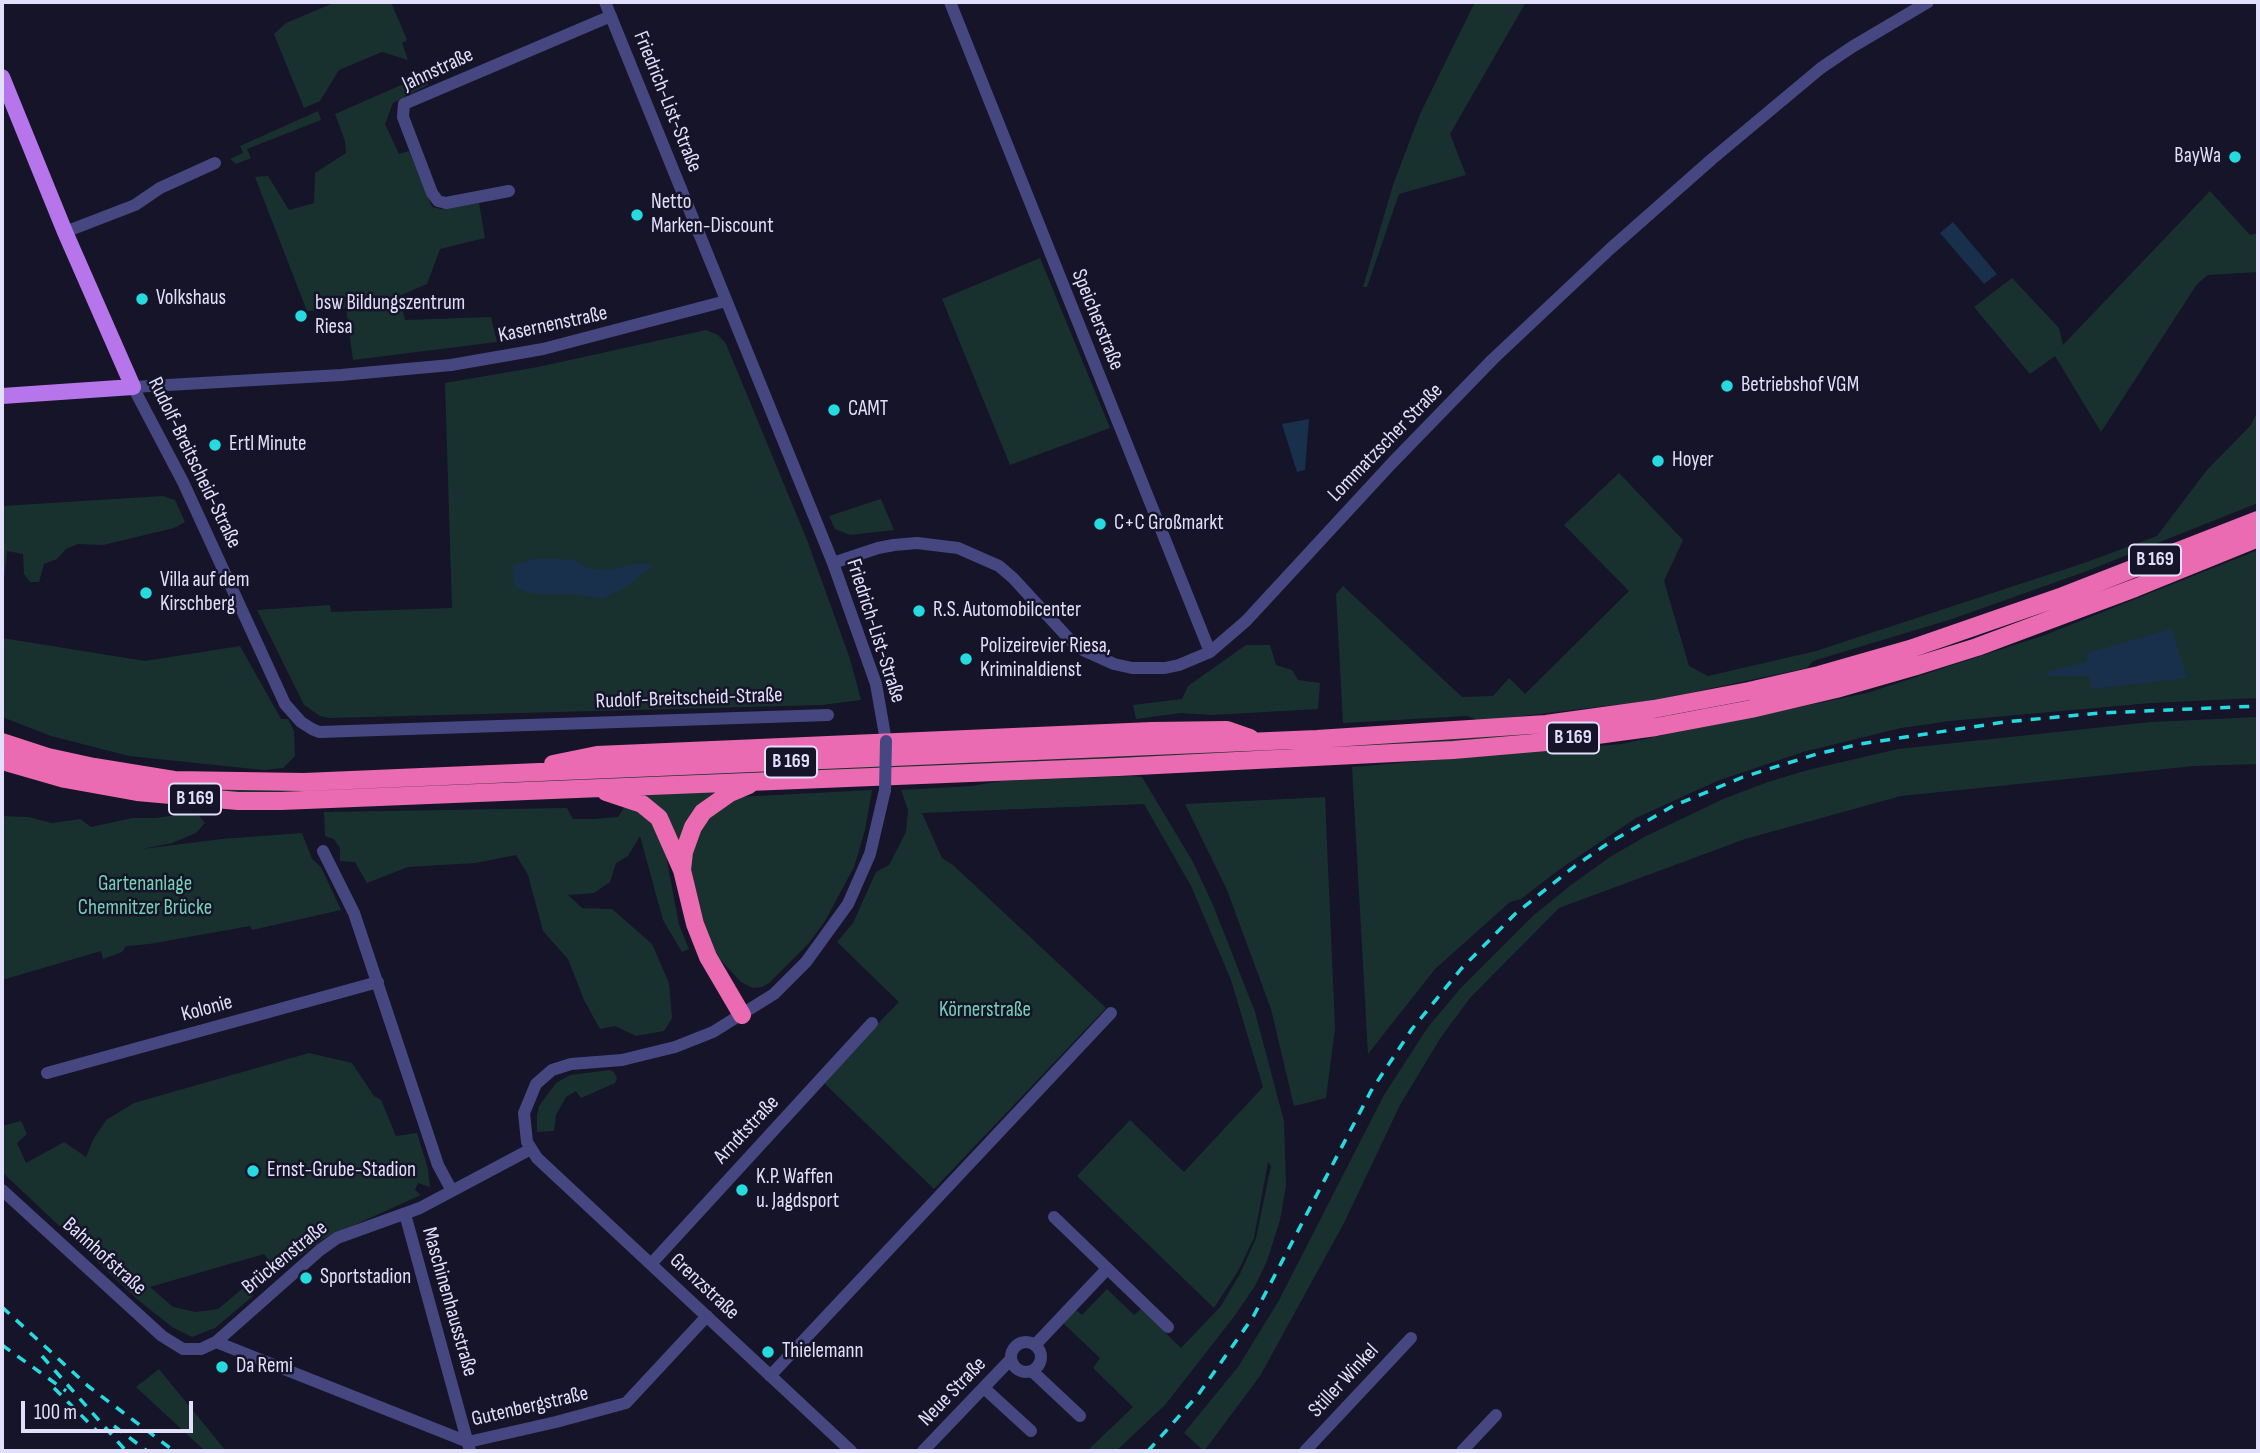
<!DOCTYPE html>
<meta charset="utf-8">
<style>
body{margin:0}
#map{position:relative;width:2260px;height:1453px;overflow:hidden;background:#161428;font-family:"Sofia Sans Condensed",sans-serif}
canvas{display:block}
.frame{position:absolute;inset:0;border:4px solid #e1dffb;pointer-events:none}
.scale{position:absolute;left:21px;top:1401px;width:172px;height:32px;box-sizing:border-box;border:4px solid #e1dffb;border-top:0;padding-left:9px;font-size:21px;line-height:24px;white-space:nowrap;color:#e1dffb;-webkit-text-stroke:5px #161428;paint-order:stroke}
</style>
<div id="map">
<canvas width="2260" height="1453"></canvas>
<div class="frame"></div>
<div class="scale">100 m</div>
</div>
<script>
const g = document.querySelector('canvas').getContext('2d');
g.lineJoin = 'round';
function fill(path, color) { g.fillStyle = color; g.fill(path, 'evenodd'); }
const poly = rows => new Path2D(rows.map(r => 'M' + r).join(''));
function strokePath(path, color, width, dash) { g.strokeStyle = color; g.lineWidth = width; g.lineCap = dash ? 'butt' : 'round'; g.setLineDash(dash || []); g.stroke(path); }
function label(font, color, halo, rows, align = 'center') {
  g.font = font + ' "Sofia Sans Condensed",sans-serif'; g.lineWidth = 5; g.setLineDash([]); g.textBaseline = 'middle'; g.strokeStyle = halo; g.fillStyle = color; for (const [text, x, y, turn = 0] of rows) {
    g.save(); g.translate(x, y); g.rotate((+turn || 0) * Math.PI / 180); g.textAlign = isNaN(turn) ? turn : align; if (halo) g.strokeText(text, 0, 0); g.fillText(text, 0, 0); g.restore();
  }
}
const green = poly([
 [336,2,391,2,407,40,402,43,408,60,382,52,339,70,320,101,304,108,274,34,286,23],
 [1475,2,1526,2,1450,134,1466,175,1399,194,1367,287,1363,287,1393,185,1420,114],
 [424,75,428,85,393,103,385,124,399,154,409,151,432,207,441,209,479,203,485,238,440,249,427,284,399,296,405,320,491,317,497,342,353,360,346,308,307,311,255,177,268,176,289,210,314,203,315,173,346,153,345,141,335,114],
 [318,111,321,120,247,149,251,158,236,164,230,159,243,153,240,146],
 [2210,191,2250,235,2258,233,2258,272,2208,275,2197,284,2101,432,2055,356,2030,374,1974,307,2012,278,2059,328,2063,345],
 [1040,258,1110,428,1010,465,942,299],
 [706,330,718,335,726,344,807,540,850,659,861,700,822,705,329,718,320,716,304,705,257,610,330,605,331,612,452,608,445,383,538,367],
 [2258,410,2258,503,2087,571,1952,619,1813,661,1807,668,1656,700,1481,721,1467,716,1343,723,1336,594,1343,586,1462,697,1493,696,1509,678,1525,694,1629,591,1564,525,1619,473,1683,540,1664,581,1689,666,1708,676,1816,651,2084,563,2157,536,2207,470,2251,425],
 [163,496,175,500,185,522,174,528,103,545,78,544,66,549,57,559,44,564,39,582,30,582,24,574,23,554,7,551,4,580,2,580,2,506],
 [881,499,894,530,850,535,835,529,829,516],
 [2258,550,2258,698,2151,703,1950,721,1901,728,1803,752,1717,781,1636,818,1560,869,1521,899,1510,902,1435,969,1368,1054,1352,767,1621,744,1867,693,2045,635],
 [2,638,145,661,240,646,281,719,288,719,294,731,295,756,283,768,263,770,129,756,51,736,2,717],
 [1246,645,1270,645,1276,665,1292,670,1298,680,1320,683,1318,709,1212,715,1181,713,1136,719,1133,705,1182,699,1188,686],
 [1829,679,1830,685,1659,720,1547,735,1451,743,278,796,114,782,2,755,2,749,150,782,1324,745],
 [2258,717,2258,764,2194,766,1901,796,1745,839,1559,908,1470,998,1441,1037,1400,1105,1344,1223,1260,1376,1204,1451,1184,1433,1238,1367,1278,1302,1384,1095,1428,1027,1460,989,1534,915,1571,885,1610,857,1646,836,1723,799,1768,782,1808,770,1898,749,2151,722],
 [1131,776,1142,777,1193,862,1213,905,1255,1012,1284,1121,1286,1186,1280,1220,1267,1261,1255,1286,1233,1318,1165,1405,1116,1451,1087,1451,1133,1407,1093,1368,1100,1358,1063,1323,1075,1309,1082,1315,1107,1289,1134,1315,1141,1309,1181,1348,1221,1306,1240,1274,1256,1238,1271,1166,1268,1162,1254,1238,1238,1271,1214,1308,1077,1176,1130,1120,1184,1172,1263,1087,1231,980,1191,886,1144,804,922,813,942,858,953,865,1106,1008,934,1189,822,1081,899,1002,837,942,853,923,876,872,889,865,906,832,908,810,901,790,972,786,1001,781],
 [721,789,680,848,630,794],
 [872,790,865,830,854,867,825,921,809,943,769,983,762,987,753,988,741,982,715,954,709,941,691,871,691,849,706,816,737,797],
 [1325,797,1335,1028,1326,1098,1294,1106,1271,1009,1227,890,1185,804],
 [625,806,650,818,665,850,679,925,689,949,682,952,663,920,640,836,628,856,616,863,610,882,594,893,568,895,582,908,612,909,652,944,669,983,672,1018,664,1031,636,1036,615,1026,600,1029,584,1000,568,959,543,931,528,875,516,855,475,863,408,867,367,883,355,862,340,861,340,848,334,839,325,836,324,812,567,808,573,819,594,819,618,817],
 [196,812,205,823,196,833,172,843,142,849,222,839,302,833,312,859,321,867,341,910,252,930,250,926,149,944,126,946,122,952,103,959,101,951,2,980,2,816,28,817,52,823,80,819,91,827,132,818,156,818],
 [309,1053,352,1063,374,1096,381,1100,396,1136,417,1133,428,1169,430,1187,418,1183,415,1190,421,1195,323,1239,281,1270,275,1268,264,1254,150,1287,173,1307,196,1312,218,1309,248,1284,253,1296,215,1328,192,1337,172,1327,137,1299,2,1172,2,1126,21,1121,27,1134,17,1143,26,1163,64,1142,86,1157,93,1140,106,1120,134,1103],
 [610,1070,614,1072,617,1078,615,1083,581,1098,576,1091,566,1097,556,1115,554,1131,537,1132,537,1115,539,1106,556,1083,570,1075],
 [159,1369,226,1451,205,1451,136,1387]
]);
const water = poly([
 [1953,222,1997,274,1984,284,1940,233],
 [1309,419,1305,470,1297,472,1282,424],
 [537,558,573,560,590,569,608,570,634,564,653,564,628,586,602,599,574,594,532,594,514,586,512,566],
 [2171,629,2187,678,2092,689,2089,676,2048,676,2047,672,2087,662,2087,653]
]);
const minor = poly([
 [605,2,833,563,876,684,886,741],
 [950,2,1210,652],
 [509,191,446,203,438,201,432,193,403,117,404,104,611,16],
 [65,232,135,205,160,188,215,163],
 [726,301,543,349,451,365,341,375,133,387,183,482,285,704,301,722,312,729,319,732,828,715],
 [833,563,878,548,894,545,917,543,958,548,999,566,1013,578,1071,641,1083,650,1114,664,1132,668,1165,668,1179,665,1210,652,1246,621,1392,463,1493,359,1610,249,1712,159,1821,68,1852,47,1928,2],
 [323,851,354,913,438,1165,452,1191],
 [47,1073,378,982],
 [2,1190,162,1336,183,1349,201,1349,216,1342,320,1250,337,1238,420,1208,531,1149],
 [405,1214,470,1451],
 [1054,1217,1168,1327],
 [651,1264,872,1023],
 '1011 1357a15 15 0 1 1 30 0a15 15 0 1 1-30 0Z',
 [216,1342,468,1442,556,1422,626,1403,707,1316],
 [1035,1345,1107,1269],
 [1032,1371,1080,1416],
 [770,1376,1111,1013],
 [984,1388,1031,1431],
 [851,1451,537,1158,527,1142,524,1113,536,1084,552,1070,571,1064,622,1060,675,1047,713,1032,774,994,806,962,848,904,870,854,885,790],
 [923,1451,1011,1359],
 [1305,1451,1411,1338],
 [1462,1451,1496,1415]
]);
const major = poly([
 [2,77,65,232,133,387,2,396]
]);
const highway = poly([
 [2,742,48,757,94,767,174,780,304,782,1317,739,1546,724,1654,709,1749,691,1819,675,1910,649,2063,596,2258,520],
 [2,761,65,779,137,792,238,801,281,801,1118,767,1453,750,1546,742,1656,727,1751,709,1836,689,1916,666,1977,647,2135,588,2258,538],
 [553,764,597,755,1152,731,1227,730,1250,738],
 [606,792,642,804,659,818,682,870,695,924,708,957,742,1015],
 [682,870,684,852,693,827,703,812,730,793,749,785]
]);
const rail = poly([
 [2,1307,88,1386,174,1451],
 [2,1345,66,1391],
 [42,1356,126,1451],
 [54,1388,96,1430],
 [114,1426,147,1451],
 [1148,1451,1198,1395,1253,1317,1371,1091,1412,1029,1461,969,1515,914,1575,866,1607,844,1673,806,1743,777,1817,754,1860,744,2005,722,2100,713,2258,706]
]);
const minorBridge = poly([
 [885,790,886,741]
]);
const markers = [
 [2235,157,7,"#25dbe0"],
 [637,215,7,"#25dbe0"],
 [142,299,7,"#25dbe0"],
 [301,316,7,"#25dbe0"],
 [1727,386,7,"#25dbe0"],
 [834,410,7,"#25dbe0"],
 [215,445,7,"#25dbe0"],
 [1658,461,7,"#25dbe0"],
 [1100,524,7,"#25dbe0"],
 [146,593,7,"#25dbe0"],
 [919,611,7,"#25dbe0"],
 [966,659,7,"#25dbe0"],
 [253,1171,7,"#25dbe0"],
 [742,1190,7,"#25dbe0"],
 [306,1278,7,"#25dbe0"],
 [768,1352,7,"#25dbe0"],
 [222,1367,7,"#25dbe0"]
];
const shields = [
 [2155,560,52],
 [1573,738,52],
 [791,762,52],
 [195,799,52]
];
const shieldNames = [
 ["B 169",2155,560],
 ["B 169",1573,738],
 ["B 169",791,762],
 ["B 169",195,799]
];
const streetNames = [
 ["Jahnstraße",438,70,-25],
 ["Friedrich-List-Straße",667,102,68],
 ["Speicherstraße",1097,320,68],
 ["Kasernenstraße",553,325,-12],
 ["Lommatzscher Straße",1386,443,-46],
 ["Rudolf-Breitscheid-Straße",194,463,64],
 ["Friedrich-List-Straße",875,631,72],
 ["Rudolf-Breitscheid-Straße",689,699,-2],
 ["Kolonie",207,1009,-15],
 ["Arndtstraße",747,1130,-47],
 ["Bahnhofstraße",104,1257,42],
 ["Brückenstraße",285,1258,-39],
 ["Grenzstraße",704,1287,43],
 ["Maschinenhausstraße",449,1302,74],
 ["Stiller Winkel",1344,1381,-47],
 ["Neue Straße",953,1392,-46],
 ["Gutenbergstraße",530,1407,-13]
];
const poiNames = [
 ["BayWa",2221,157,"right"],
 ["Netto",651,203],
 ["Marken-Discount",651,227],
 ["Volkshaus",156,299],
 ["bsw Bildungszentrum",315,304],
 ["Riesa",315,328],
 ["Betriebshof VGM",1741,386],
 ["CAMT",848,410],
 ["Ertl Minute",229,445],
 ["Hoyer",1672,461],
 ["C+C Großmarkt",1114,524],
 ["Villa auf dem",160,581],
 ["Kirschberg",160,605],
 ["R.S. Automobilcenter",933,611],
 ["Polizeirevier Riesa,",980,647],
 ["Kriminaldienst",980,671],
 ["Ernst-Grube-Stadion",267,1171],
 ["K.P. Waffen",756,1178],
 ["u. Jagdsport",756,1202],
 ["Sportstadion",320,1278],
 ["Thielemann",782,1352],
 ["Da Remi",236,1367]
];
const parkNames = [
 ["Gartenanlage",145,885],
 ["Chemnitzer Brücke",145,909],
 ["Körnerstraße",985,1011]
];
fill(green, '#18312e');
fill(water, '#19304c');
strokePath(minor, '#464780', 12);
strokePath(major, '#b775ec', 16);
strokePath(highway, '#ea6bb1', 18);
strokePath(rail, '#25dbe0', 3.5, [10, 9]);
strokePath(minorBridge, '#464780', 12);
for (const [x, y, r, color] of markers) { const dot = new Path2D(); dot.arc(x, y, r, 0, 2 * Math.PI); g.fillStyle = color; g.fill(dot); strokePath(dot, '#161428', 2.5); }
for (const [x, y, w] of shields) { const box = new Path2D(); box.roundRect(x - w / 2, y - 15.5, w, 31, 5); g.fillStyle = '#161428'; g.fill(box); strokePath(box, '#e1dffb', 2); }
label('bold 19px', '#e1dffb', null, shieldNames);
label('21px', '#e1dffb', '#161428', streetNames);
label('21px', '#e1dffb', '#161428', poiNames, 'left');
label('21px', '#74d2b4', '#161428', parkNames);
</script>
